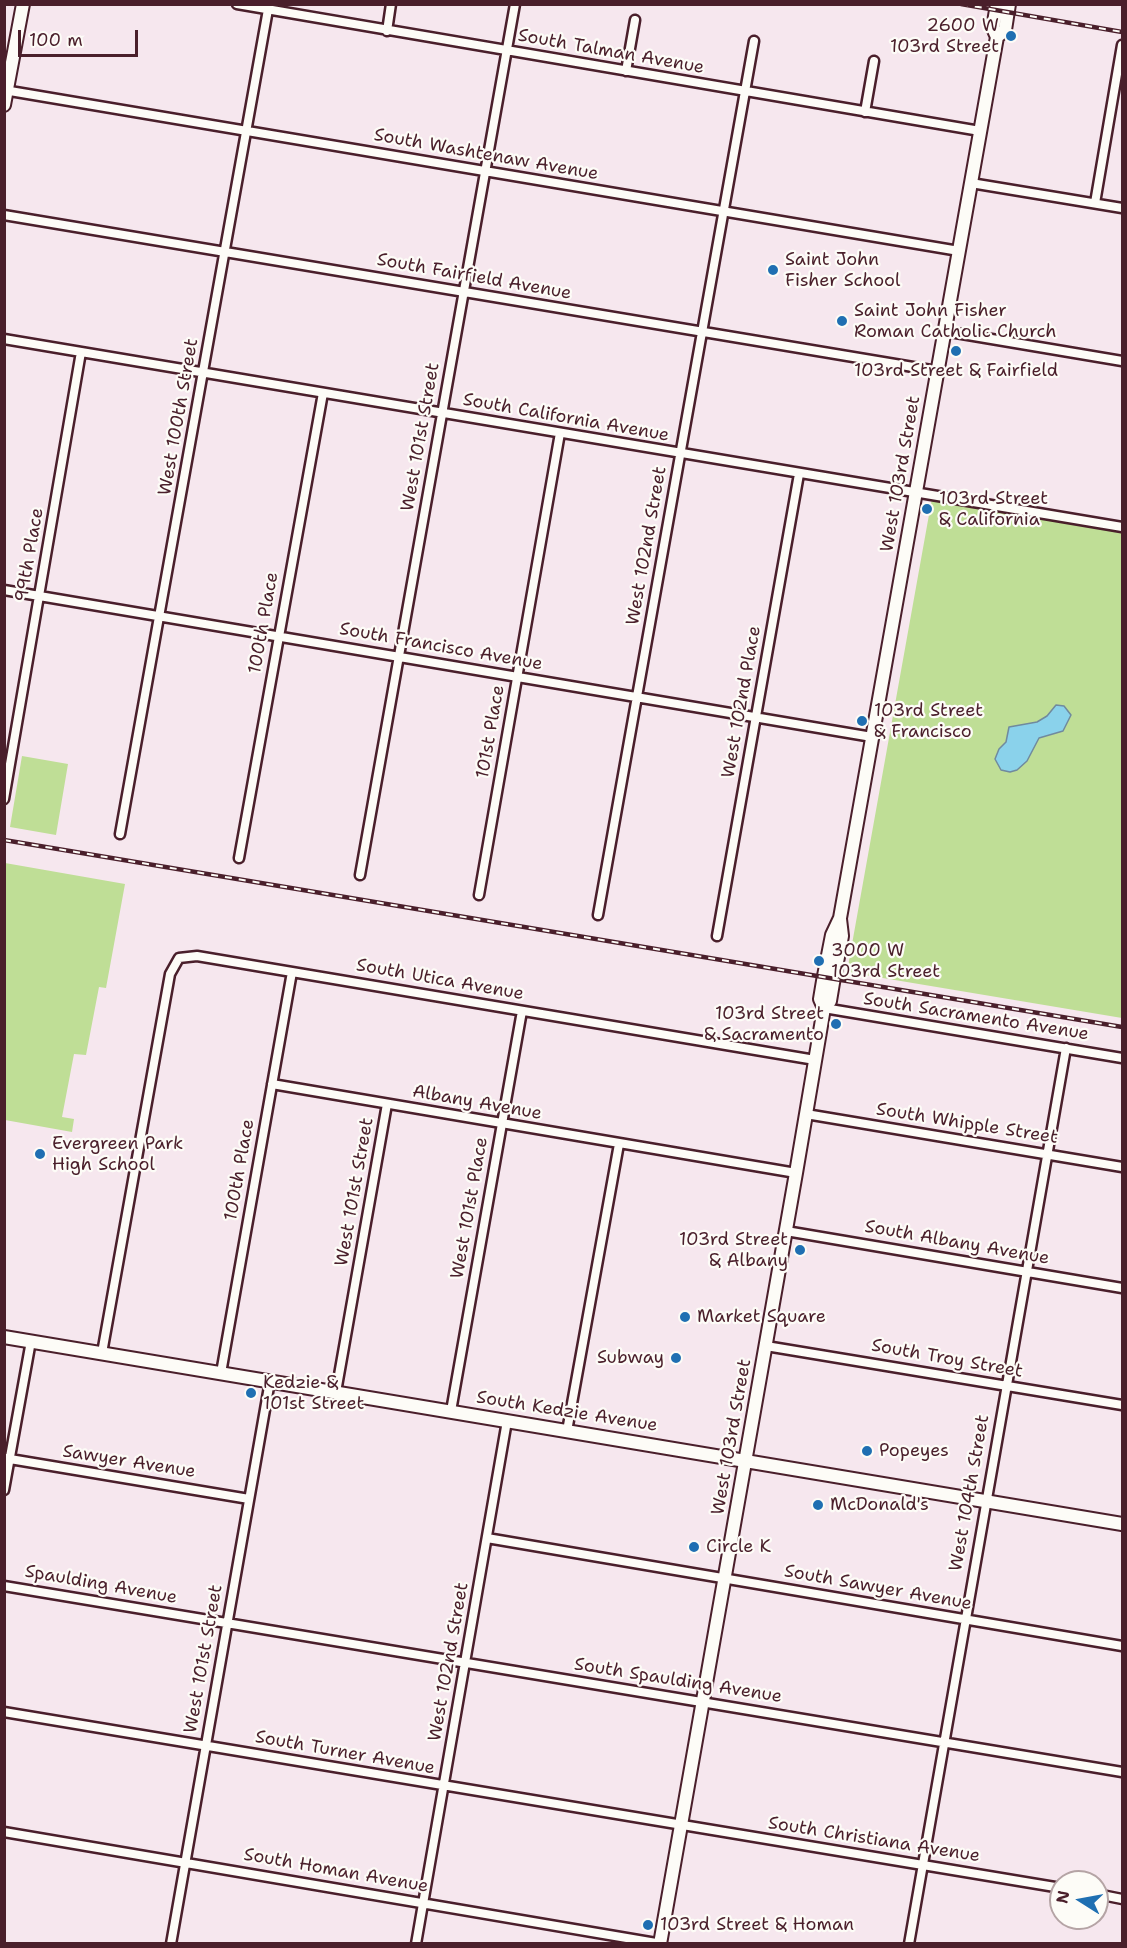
<!DOCTYPE html>
<style>
body{margin:0}
#map{position:relative;width:1127px;height:1948px;overflow:hidden;background:#f6e7ee;font-family:"Shantell Sans",sans-serif}
canvas{display:block}
.frame{position:absolute;inset:0;border:6px solid #4a1f2b;pointer-events:none}
.north{position:absolute;left:1049px;top:1870px;width:60px;height:60px;box-sizing:border-box;background:#fdfcf7;border:2px solid #b5a4a5;border-radius:50%;rotate:281deg;font-size:16px;font-weight:700;line-height:24px;text-align:center;color:#4a1f2b}
.north::after{content:'';display:block;margin:auto;width:21px;height:27px;background:#1f6fb2;clip-path:polygon(50% 0,100% 100%,50% 72%,0 100%)}
.scale{position:absolute;left:18px;top:30px;width:120px;height:27px;box-sizing:border-box;border:3px solid #4a1f2b;border-top:0;padding-left:8px;font-size:18px;line-height:21px;white-space:nowrap;color:#4a1f2b;-webkit-text-stroke:4px #fdfcf7;paint-order:stroke}
</style>
<div id="map">
<canvas width="1127" height="1948"></canvas>
<div class="frame"></div>
<div class="north">N</div>
<div class="scale">100 m</div>
</div>
<script>
const g = document.querySelector('canvas').getContext('2d');
g.lineJoin = 'round';
function fill(path, color) { g.fillStyle = color; g.fill(path, 'evenodd'); }
const poly = rows => new Path2D(rows.map(r => 'M' + r).join(''));
function strokePath(path, color, width, dash) { g.strokeStyle = color; g.lineWidth = width; g.lineCap = dash ? 'butt' : 'round'; g.setLineDash(dash || []); g.stroke(path); }
function label(font, color, halo, rows, align = 'center') {
  g.font = font + ' "Shantell Sans",sans-serif'; g.lineWidth = 4.5; g.setLineDash([]); g.textBaseline = 'middle'; g.strokeStyle = halo; g.fillStyle = color; for (const [text, x, y, turn = 0] of rows) {
    g.save(); g.translate(x, y); g.rotate((+turn || 0) * Math.PI / 180); g.textAlign = isNaN(turn) ? turn : align; if (halo) g.strokeText(text, 0, 0); g.fillText(text, 0, 0); g.restore();
  }
}
const green = poly([
 [932,498,1122,530,1122,1018,847,972],
 [22,756,68,764,56,835,10,827],
 [5,863,125,884,106,988,99,987,86,1055,74,1054,62,1117,74,1119,72,1132,5,1120]
]);
const water = poly([
 [1056,705,1064,706,1071,715,1063,731,1039,738,1027,761,1017,770,1010,772,1001,770,995,759,999,749,1006,742,1009,727,1037,722,1047,716,1056,705]
]);
const street = poly([
 [237,4,980,131],
 [387,31,391,4],
 [626,71,635,20],
 [4,90,959,251],
 [865,112,874,61],
 [971,183,1122,208],
 [1095,203,1122,45],
 [4,215,937,371],
 [944,331,1122,361],
 [4,339,1122,527],
 [4,590,872,737],
 [4,799,81,352],
 [120,834,269,4],
 [239,858,323,393],
 [360,875,515,4],
 [479,895,560,433],
 [598,915,754,41],
 [717,936,799,474],
 [824,1008,1122,1058],
 [272,1084,796,1173],
 [806,1114,1122,1167],
 [786,1231,1122,1288],
 [766,1346,1122,1405],
 [102,1353,170,974,179,958,197,956,815,1060],
 [221,1373,292,972],
 [336,1392,387,1104],
 [451,1411,522,1011],
 [567,1431,619,1144],
 [4,1458,249,1499],
 [4,1490,31,1341],
 [487,1538,1122,1646],
 [4,1586,1122,1772],
 [4,1712,1061,1888],
 [4,1832,662,1944],
 [1097,1894,1122,1899],
 [171,1944,270,1381],
 [416,1944,507,1421],
 [909,1944,1066,1048]
]);
const secondary = poly([
 [997,37,1005,30,1009,4],
 [4,105,23,4],
 [824,1008,830,1001,833,983,842,936,840,919],
 [4,1337,1122,1524],
 [660,1944,796,1173,824,1008,820,999,823,981,832,935,840,918,997,37,993,28,997,4]
]);
const rail = poly([
 [961,4,1122,32],
 [4,840,1122,1027]
]);
const markers = [
 [1011,36,6,"#1f6fb2"],
 [773,270,6,"#1f6fb2"],
 [842,321,6,"#1f6fb2"],
 [956,351,6,"#1f6fb2"],
 [927,509,6,"#1f6fb2"],
 [862,721,6,"#1f6fb2"],
 [819,961,6,"#1f6fb2"],
 [836,1024,6,"#1f6fb2"],
 [40,1154,6,"#1f6fb2"],
 [800,1250,6,"#1f6fb2"],
 [685,1317,6,"#1f6fb2"],
 [676,1358,6,"#1f6fb2"],
 [251,1393,6,"#1f6fb2"],
 [867,1451,6,"#1f6fb2"],
 [818,1505,6,"#1f6fb2"],
 [694,1547,6,"#1f6fb2"],
 [648,1925,6,"#1f6fb2"]
];
const poiNames = [
 ["2600 W",999,26,"right"],
 ["103rd Street",999,47,"right"],
 ["Saint John",785,260],
 ["Fisher School",785,281],
 ["Saint John Fisher",854,311],
 ["Roman Catholic Church",854,332],
 ["103rd Street & Fairfield",956,371,"center"],
 ["103rd Street",939,499],
 ["& California",939,520],
 ["103rd Street",874,711],
 ["& Francisco",874,732],
 ["3000 W",831,951],
 ["103rd Street",831,972],
 ["103rd Street",824,1014,"right"],
 ["& Sacramento",824,1035,"right"],
 ["Evergreen Park",52,1144],
 ["High School",52,1165],
 ["103rd Street",788,1240,"right"],
 ["& Albany",788,1261,"right"],
 ["Market Square",697,1317],
 ["Subway",664,1358,"right"],
 ["Kedzie &",263,1383],
 ["101st Street",263,1404],
 ["Popeyes",879,1451],
 ["McDonald's",830,1505],
 ["Circle K",706,1547],
 ["103rd Street & Homan",660,1925]
];
const streetNames = [
 ["South Talman Avenue",611,52,10],
 ["South Washtenaw Avenue",486,155,10],
 ["South Fairfield Avenue",474,277,10],
 ["West 100th Street",179,417,-80],
 ["South California Avenue",566,418,10],
 ["West 101st Street",421,437,-80],
 ["West 103rd Street",901,474,-80],
 ["West 102nd Street",647,546,-80],
 ["99th Place",30,555,-80],
 ["100th Place",264,623,-80],
 ["South Francisco Avenue",441,647,10],
 ["West 102nd Place",742,702,-80],
 ["101st Place",491,732,-80],
 ["South Utica Avenue",440,980,10],
 ["South Sacramento Avenue",976,1017,9],
 ["Albany Avenue",477,1103,10],
 ["South Whipple Street",967,1124,9],
 ["100th Place",240,1170,-80],
 ["West 101st Street",355,1192,-80],
 ["West 101st Place",470,1208,-80],
 ["South Albany Avenue",957,1243,10],
 ["South Troy Street",947,1359,10],
 ["South Kedzie Avenue",567,1412,9],
 ["West 103rd Street",732,1437,-80],
 ["Sawyer Avenue",129,1462,9],
 ["West 104th Street",970,1493,-80],
 ["Spaulding Avenue",101,1585,10],
 ["South Sawyer Avenue",878,1588,10],
 ["West 101st Street",204,1659,-80],
 ["West 102nd Street",449,1662,-80],
 ["South Spaulding Avenue",678,1681,9],
 ["South Turner Avenue",345,1753,10],
 ["South Christiana Avenue",874,1840,9],
 ["South Homan Avenue",336,1871,10]
];
fill(green, '#bfde96');
fill(water, '#8ad2eb');
strokePath(water, '#708a9e', 1.5);
strokePath(street, '#4a1f2b', 13);
strokePath(secondary, '#4a1f2b', 16);
strokePath(street, '#fdfcf7', 8);
strokePath(secondary, '#fdfcf7', 12);
strokePath(rail, '#4a1f2b', 4.5);
strokePath(rail, '#fdfcf7', 2, [7]);
for (const [x, y, r, color] of markers) { const dot = new Path2D(); dot.arc(x, y, r, 0, 2 * Math.PI); g.fillStyle = color; g.fill(dot); strokePath(dot, '#fdfcf7', 2); }
label('18px', '#4a1f2b', '#fdfcf7', poiNames, 'left');
label('18px', '#4a1f2b', '#fdfcf7', streetNames);
</script>
